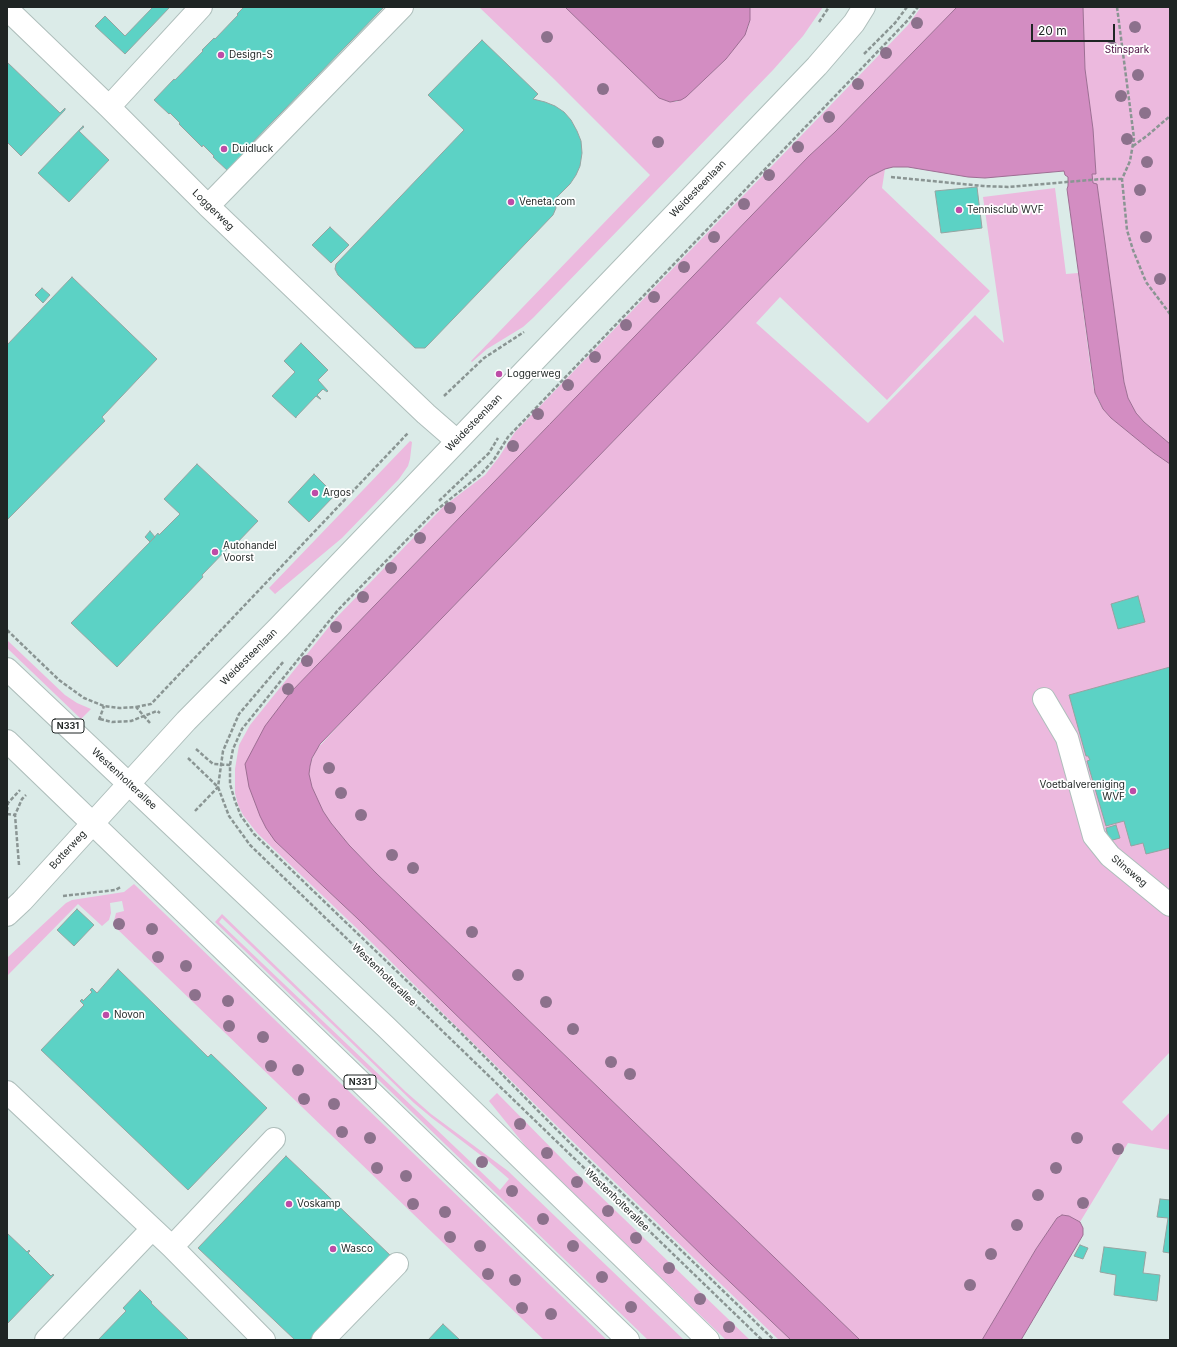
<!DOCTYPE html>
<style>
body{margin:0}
#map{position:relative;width:1177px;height:1347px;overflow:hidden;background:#dbebe8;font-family:Inter,sans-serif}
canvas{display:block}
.frame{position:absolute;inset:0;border:8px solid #1f2524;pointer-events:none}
.scale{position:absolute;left:1031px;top:24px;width:84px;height:18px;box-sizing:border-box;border:2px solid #1f2524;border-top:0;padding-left:5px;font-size:12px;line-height:14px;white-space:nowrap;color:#1f2524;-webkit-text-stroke:3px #fff;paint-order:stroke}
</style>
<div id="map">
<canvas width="1177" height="1347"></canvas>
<div class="frame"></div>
<div class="scale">20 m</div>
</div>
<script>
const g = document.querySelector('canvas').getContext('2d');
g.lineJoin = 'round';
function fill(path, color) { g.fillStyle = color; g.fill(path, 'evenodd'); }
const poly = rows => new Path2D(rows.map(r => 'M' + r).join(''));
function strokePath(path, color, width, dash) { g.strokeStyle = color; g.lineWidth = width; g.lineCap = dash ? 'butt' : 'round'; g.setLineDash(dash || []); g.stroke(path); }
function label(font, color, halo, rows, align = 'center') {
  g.font = font + ' Inter,sans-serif'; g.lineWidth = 3.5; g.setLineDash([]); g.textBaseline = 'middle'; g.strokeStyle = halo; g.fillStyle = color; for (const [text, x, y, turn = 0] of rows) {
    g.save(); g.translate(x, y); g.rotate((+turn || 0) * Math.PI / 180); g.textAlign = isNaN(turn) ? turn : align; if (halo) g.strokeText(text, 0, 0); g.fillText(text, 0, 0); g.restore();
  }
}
const green = poly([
 [479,7,565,7,659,98,670,102,676,102,686,97,726,59,748,28,750,20,750,7,823,7,803,36,773,70,533,318,523,327,487,349,472,362,471,361,650,175,554,79],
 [921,7,957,7,835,132,809,156,290,693,275,841,358,919,711,1264,791,1340,779,1340,568,1137,369,940,257,833,243,815,238,805,235,793,235,769,239,745,250,725,336,618,444,506,485,475,499,457,515,432,908,25],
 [1083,7,1170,7,1170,444,1144,422,1136,413,1128,398,1124,382,1097,184,1093,183,1092,174,1096,173,1093,129,1085,69],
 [885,169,882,188,990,291,887,400,780,297,756,323,868,423,975,315,1004,343,983,197,1055,188,1066,274,1078,273,1093,386,1097,399,1103,409,1111,418,1154,453,1170,464,1170,1052,1122,1102,1152,1131,1170,1112,1170,1150,1128,1143,1080,1222,1069,1216,1062,1215,1057,1218,1036,1249,982,1340,860,1340,376,873,349,845,331,823,323,811,312,788,309,774,310,765,316,750,350,713,869,177],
 [410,441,412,442,410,459,408,466,399,479,342,538,275,594,269,588],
 [7,640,65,695,77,703,91,709,81,719,7,648],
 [134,884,135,885,607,1340,544,1340,113,925,116,913,124,911,122,901,110,903,111,913,109,920,102,926,78,904,7,976,7,958,66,903,72,900,124,892],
 [222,914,406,1092,431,1114,508,1171,684,1340,648,1340,215,922],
 [222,918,414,1103,432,1118,487,1160,509,1179,500,1190,219,922],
 [497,1093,568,1165,750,1340,726,1340,540,1161,527,1148,489,1101]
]);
const water = poly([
 [565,7,750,7,750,20,745,35,726,59,686,97,681,100,670,102,659,98,565,7],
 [957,7,1083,7,1085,69,1093,129,1096,174,1092,174,1093,183,1097,184,1124,382,1128,398,1136,413,1144,422,1170,444,1170,464,1154,453,1111,418,1103,409,1095,393,1067,189,1068,186,1068,177,1065,175,1064,171,985,178,968,177,908,167,893,167,885,169,869,177,350,713,320,744,312,758,310,766,309,774,312,787,323,811,331,823,349,845,376,873,860,1340,791,1340,711,1264,358,919,275,841,266,828,260,816,249,787,245,764,265,726,290,693,809,156,835,132,957,7],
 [1062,1215,1069,1216,1080,1222,1083,1228,1083,1235,1021,1340,982,1340,1036,1249,1057,1218,1062,1215]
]);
const building = poly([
 [153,7,170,7,125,54,95,26,105,16,125,36,153,7],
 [244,7,384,7,246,149,247,150,228,171,213,157,214,156,203,145,202,147,179,124,180,123,170,113,169,114,154,100,174,79,175,80,203,51,202,50,214,38,215,39,238,15,237,14,244,7],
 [482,40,538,94,533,99,545,102,555,106,564,112,571,120,577,131,581,141,582,153,580,166,576,175,570,184,554,200,556,208,553,215,428,345,425,348,415,348,338,275,335,269,336,264,464,130,428,95,482,40],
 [7,62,60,113,65,108,65,110,21,156,7,142,7,62],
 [83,126,84,127,79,131,109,160,69,202,38,173,83,126],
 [977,187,982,228,941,233,935,191,977,187],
 [330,227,349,245,331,263,312,245,330,227],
 [72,277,157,359,102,417,105,421,7,520,7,345,72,277],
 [42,288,50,295,43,303,35,295,42,288],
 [301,343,328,370,318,380,328,391,327,392,323,389,317,395,321,399,320,399,316,396,296,417,296,418,272,396,295,372,284,361,301,343],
 [197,464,258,521,233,547,231,545,202,575,203,577,117,667,71,623,150,542,158,533,159,535,180,514,164,499,197,464],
 [314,474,335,495,309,522,288,502,314,474],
 [150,531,155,537,150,542,145,537,150,531],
 [1138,596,1145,622,1118,629,1111,604,1138,596],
 [1170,667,1170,848,1146,854,1143,843,1131,846,1124,821,1106,826,1087,761,1090,760,1088,756,1086,756,1069,695,1170,667],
 [1116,825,1120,838,1109,841,1106,828,1116,825],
 [77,909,94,925,74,946,57,930,77,909],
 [118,969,208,1057,211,1054,267,1108,188,1190,41,1050,84,1005,80,1001,82,999,83,1001,92,992,90,990,92,988,97,993,118,969],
 [286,1156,390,1255,309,1340,295,1340,198,1248,286,1156],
 [1160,1199,1170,1200,1170,1253,1163,1252,1168,1218,1157,1217,1160,1199],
 [7,1233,27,1252,29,1250,30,1251,28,1253,51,1276,53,1274,54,1275,7,1324,7,1233],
 [1080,1245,1088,1248,1083,1259,1074,1256,1080,1245],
 [1104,1247,1146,1252,1143,1273,1160,1275,1157,1301,1114,1295,1116,1275,1100,1272,1104,1247],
 [140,1290,152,1302,151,1303,189,1340,98,1340,126,1311,123,1308,140,1290],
 [443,1324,460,1340,428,1340,443,1324]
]);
const path = poly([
 [1117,7,1134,138,1130,161,1122,179,1127,230,1133,250,1146,282,1170,314],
 [819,22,829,7],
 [864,54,895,23,907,7],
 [1133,146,1148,135,1170,116],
 [891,177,983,186,1008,187,1102,179,1122,179],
 [444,396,484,358,524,332],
 [439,501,489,453,498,438],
 [7,630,59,680,84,698,104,706,120,708,136,707,150,723],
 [136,707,151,704,408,433],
 [100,719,112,722,131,721,157,711,160,713],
 [99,720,104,706],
 [196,749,213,764,230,765,230,784,235,801,241,816,254,834,461,1033,570,1143,774,1340],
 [188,758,218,787,229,816,250,845,762,1340],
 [230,765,233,749,242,729,338,610,434,512,480,475,493,461,508,437,908,20,918,7],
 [7,811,8,803,20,790],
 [195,811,218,787,223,751,239,714,284,661],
 [7,814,15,815],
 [19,865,15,815,22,799,26,795],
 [63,896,115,890,121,887]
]);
const minor = poly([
 [7,9,109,107,208,206,426,414,457,441],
 [109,107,201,7],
 [208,206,402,7],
 [1044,699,1067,738,1094,836,1110,856,1170,905],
 [7,915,22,901,186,721,279,627,817,66,854,23,864,7],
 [7,1092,172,1247,264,1340],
 [172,1247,274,1139],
 [46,1340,152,1229],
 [323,1340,397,1264]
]);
const major = poly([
 [7,669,385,1026,708,1340],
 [7,741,628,1340]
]);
const trees = [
 [917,23],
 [1135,27],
 [547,37],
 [1112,47],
 [886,53],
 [1138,75],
 [858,84],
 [603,89],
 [1121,96],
 [1145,113],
 [829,117],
 [1127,139],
 [658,142],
 [798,147],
 [1147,162],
 [769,175],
 [1140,190],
 [744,204],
 [714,237],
 [1146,237],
 [684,267],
 [1160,279],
 [654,297],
 [626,325],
 [595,357],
 [568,385],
 [538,414],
 [513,446],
 [450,508],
 [420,538],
 [391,568],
 [363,597],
 [336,627],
 [307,661],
 [288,689],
 [329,768],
 [341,793],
 [361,815],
 [392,855],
 [413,868],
 [119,924],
 [152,929],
 [472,932],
 [158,957],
 [186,966],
 [518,975],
 [195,995],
 [228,1001],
 [546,1002],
 [229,1026],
 [573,1029],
 [263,1037],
 [611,1062],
 [271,1066],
 [298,1070],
 [630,1074],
 [304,1099],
 [334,1104],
 [520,1124],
 [342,1132],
 [370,1138],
 [1077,1138],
 [1118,1149],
 [547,1153],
 [482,1162],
 [377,1168],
 [1056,1168],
 [406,1176],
 [577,1182],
 [512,1191],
 [1038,1195],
 [1083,1203],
 [413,1204],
 [608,1211],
 [445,1212],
 [543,1219],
 [1017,1225],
 [450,1237],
 [636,1238],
 [480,1246],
 [573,1246],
 [991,1254],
 [669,1268],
 [488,1274],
 [602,1277],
 [515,1280],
 [970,1285],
 [700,1299],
 [631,1307],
 [522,1308],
 [551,1314],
 [729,1327]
];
const markers = [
 [221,55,4,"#bd4ca7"],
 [224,149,4,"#bd4ca7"],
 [511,202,4,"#bd4ca7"],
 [959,210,4,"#bd4ca7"],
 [499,374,4,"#bd4ca7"],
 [315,493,4,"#bd4ca7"],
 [215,552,4,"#bd4ca7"],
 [1133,791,4,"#bd4ca7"],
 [106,1015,4,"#bd4ca7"],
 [289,1204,4,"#bd4ca7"],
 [333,1249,4,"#bd4ca7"]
];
const shields = [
 [68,726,32],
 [360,1082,32]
];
const shieldNames = [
 ["N331",68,726],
 ["N331",360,1082]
];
const parkNames = [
 ["Stinspark",1127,50]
];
const poiNames = [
 ["Design-S",229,55],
 ["Duidluck",232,149],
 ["Veneta.com",519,202],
 ["Tennisclub WVF",967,210],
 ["Loggerweg",507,374],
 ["Argos",323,493],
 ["Autohandel",223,546],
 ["Voorst",223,558],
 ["Voetbalvereniging",1125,785,"right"],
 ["WVF",1125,797,"right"],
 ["Novon",114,1015],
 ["Voskamp",297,1204],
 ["Wasco",341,1249]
];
const streetNames = [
 ["Weidesteenlaan",698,189,-46],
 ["Loggerweg",213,210,44],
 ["Weidesteenlaan",474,423,-46],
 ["Weidesteenlaan",249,657,-45],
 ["Westenholterallee",124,779,43],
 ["Botterweg",68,850,-47],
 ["Stinsweg",1129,871,40],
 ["Westenholterallee",384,975,44],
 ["Westenholterallee",617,1200,44]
];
fill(green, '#ecb9de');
fill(water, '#d38dc2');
strokePath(water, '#9d6e93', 1);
fill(building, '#5cd2c5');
strokePath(building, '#95a4a1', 1);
strokePath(minor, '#aebebb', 24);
strokePath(major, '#aebebb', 24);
strokePath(path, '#8a9593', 2.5, [4, 2]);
strokePath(minor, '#fff', 22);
strokePath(major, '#fff', 22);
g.fillStyle = '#8c718c';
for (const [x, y] of trees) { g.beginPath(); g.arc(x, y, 6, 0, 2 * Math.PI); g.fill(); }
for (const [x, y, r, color] of markers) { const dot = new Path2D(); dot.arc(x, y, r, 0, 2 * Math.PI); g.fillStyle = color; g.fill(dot); strokePath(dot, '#fff', 1.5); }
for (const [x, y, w] of shields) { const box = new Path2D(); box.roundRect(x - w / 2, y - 7, w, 14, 3); g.fillStyle = '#fff'; g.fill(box); strokePath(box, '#1f2524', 1); }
label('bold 9px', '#1f2524', null, shieldNames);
label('10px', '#4c0e41', '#fff', parkNames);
label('10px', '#1f2524', '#fff', poiNames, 'left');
label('10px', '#1f2524', '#fff', streetNames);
</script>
